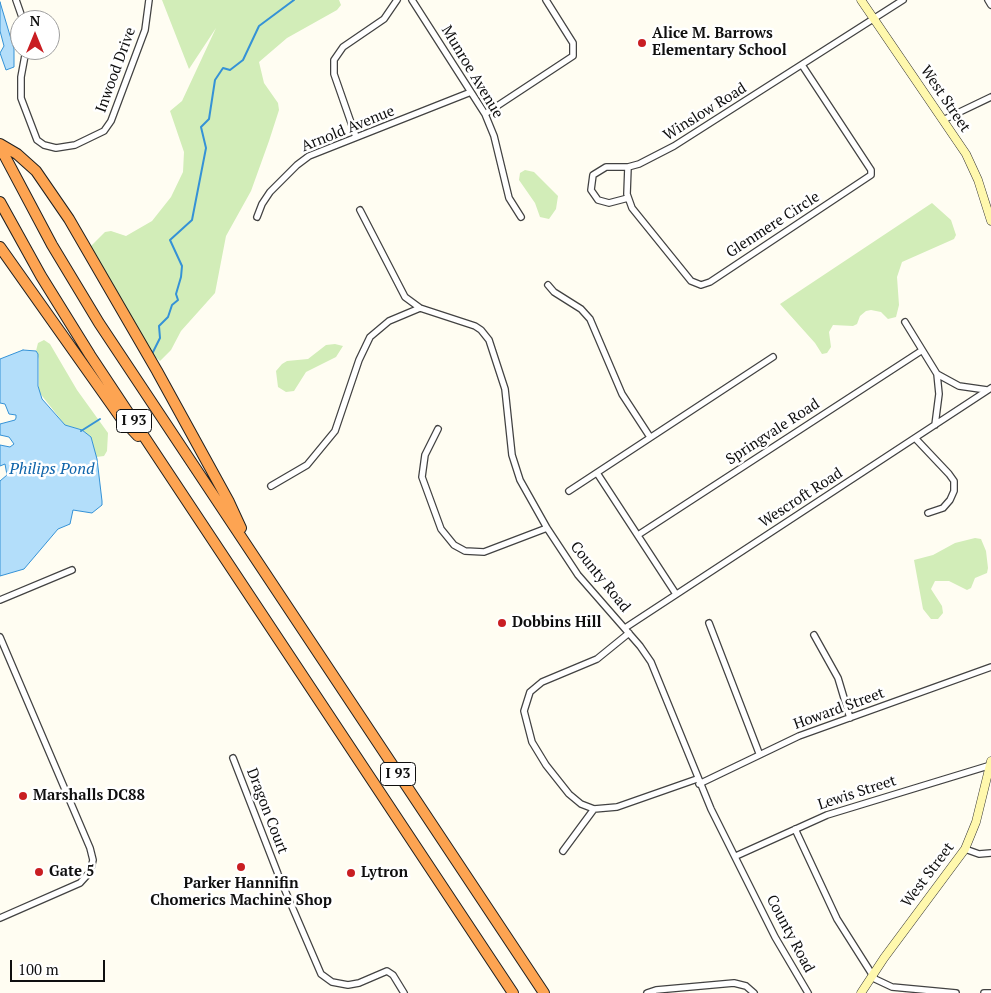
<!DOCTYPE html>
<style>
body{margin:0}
#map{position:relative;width:991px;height:993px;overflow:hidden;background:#fffdf2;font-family:"PT Serif",serif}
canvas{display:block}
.north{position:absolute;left:10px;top:10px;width:50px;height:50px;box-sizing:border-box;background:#fff;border:1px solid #9f9f9f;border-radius:50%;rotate:0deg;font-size:14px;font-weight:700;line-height:20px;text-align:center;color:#0f0f0f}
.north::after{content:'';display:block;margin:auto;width:18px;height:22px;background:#c91e22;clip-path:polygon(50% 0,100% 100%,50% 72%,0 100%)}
.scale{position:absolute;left:10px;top:960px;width:95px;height:22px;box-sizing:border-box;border:2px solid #0f0f0f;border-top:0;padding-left:6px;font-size:15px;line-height:18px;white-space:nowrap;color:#0f0f0f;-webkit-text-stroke:4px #fff;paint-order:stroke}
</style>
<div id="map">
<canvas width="991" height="993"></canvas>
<div class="north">N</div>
<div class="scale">100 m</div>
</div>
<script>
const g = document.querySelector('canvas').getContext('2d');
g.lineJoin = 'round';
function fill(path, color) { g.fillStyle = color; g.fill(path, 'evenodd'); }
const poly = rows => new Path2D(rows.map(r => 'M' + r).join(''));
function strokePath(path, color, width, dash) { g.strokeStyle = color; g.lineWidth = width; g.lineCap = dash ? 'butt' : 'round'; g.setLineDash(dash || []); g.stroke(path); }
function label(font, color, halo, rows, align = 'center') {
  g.font = font + ' "PT Serif",serif'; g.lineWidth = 5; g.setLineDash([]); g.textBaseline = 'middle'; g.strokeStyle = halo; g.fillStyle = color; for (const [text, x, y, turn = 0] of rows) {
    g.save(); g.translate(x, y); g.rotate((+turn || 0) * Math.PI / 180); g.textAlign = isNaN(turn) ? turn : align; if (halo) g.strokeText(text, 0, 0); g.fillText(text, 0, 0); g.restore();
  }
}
const green = poly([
 [162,0,339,0,341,5,337,10,287,38,259,62,264,83,278,103,279,110,269,141,251,191,226,236,215,293,181,331,171,350,160,361,152,354,89,248,105,232,111,231,126,236,152,221,171,197,183,172,184,152,170,111,182,101,216,28,189,69],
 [525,170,534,172,558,196,556,209,549,219,540,217,535,203,519,180,520,173],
 [932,203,951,220,956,235,954,239,902,262,897,277,899,305,896,317,888,319,881,312,871,310,866,311,860,316,857,324,853,326,833,325,829,332,831,347,827,353,822,354,815,343,780,304],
 [44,340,50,344,77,390,108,433,107,451,104,456,96,457,91,437,82,430,65,425,39,392,39,359,36,351,38,343],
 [335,344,343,346,336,357,306,372,294,391,286,392,278,387,276,371,282,364,287,361,308,359,326,345],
 [975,538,981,539,986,551,988,568,987,573,975,578,971,588,967,590,949,581,935,581,931,589,942,606,943,613,938,619,931,619,923,609,914,560,933,555,955,543]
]);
const water = poly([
 [0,2,14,49,14,67,6,70,0,53,4,46,0,31,0,2],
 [23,350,36,351,38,354,38,386,42,399,65,425,82,430,91,437,97,459,102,501,102,505,92,513,73,510,70,524,58,529,24,569,0,576,0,481,7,475,5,464,0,466,0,445,10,447,14,444,9,437,0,435,0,424,15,420,16,418,16,415,9,414,5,404,0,403,0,359,23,350]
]);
const stream = poly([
 [152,354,160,338,159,326,168,317,172,305,178,300,176,294,181,277,182,266,170,240,192,220,206,148,201,127,209,119,215,80,223,68,230,70,243,60,259,26,294,0],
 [81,431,100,419]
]);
const street = poly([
 [16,0,23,20],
 [412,0,485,114,494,136,509,198,521,217],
 [988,0,991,5],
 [26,50,21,77,21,98,37,140,44,145,56,148,75,145,104,131,111,121,145,30,149,0],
 [485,114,573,56,573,43,546,0],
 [943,120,991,97],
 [356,137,334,74,334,60,343,47,384,19,397,0],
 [628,167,627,194,632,208,691,281,701,285,710,282,871,175,871,170,802,65],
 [628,198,609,203,598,200,591,190,593,175,606,167,628,167,639,164,674,146,903,0],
 [360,210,405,297,420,308,475,326,481,330,489,340,505,389,512,455,520,480,547,528,578,575,640,646,651,662,711,809,775,937,808,993],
 [257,217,262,204,270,192,297,165,309,156,471,92],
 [548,285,554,292,581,309,590,319,622,394,650,437],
 [905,322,937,374,939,394,935,425],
 [937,374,959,386,987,390],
 [438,429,425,455,422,477,441,529,454,545,465,551,484,552,547,528],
 [915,438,949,474,954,481,954,491,950,500,943,508,928,513],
 [597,473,676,594],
 [271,486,307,465,335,431,359,360,370,337,389,321,420,308],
 [569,491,773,357],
 [638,535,921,351],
 [0,600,72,570],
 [709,623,759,753],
 [625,628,991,388],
 [629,633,597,659,542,682,530,692,524,711,532,742,546,765,569,794,581,804,594,809,617,807,697,779],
 [814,635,838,678,850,718],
 [0,637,90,848,93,860,90,872,80,883,0,918],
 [233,758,278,874,321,974,332,982,348,985,359,983,387,971,393,975,404,993],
 [699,784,799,736,991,667],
 [795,829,837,919,875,979,892,987,956,993],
 [965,849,979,854,991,853],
 [563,851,594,809],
 [736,856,827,815,991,765],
 [647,993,656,990,734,983,746,986,754,993],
 [984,993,991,993]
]);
const secondary = poly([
 [861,0,966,154,978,180,991,221],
 [861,993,884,958,965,849,976,822,991,761]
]);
const highway = poly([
 [0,144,17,154,36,171,69,219,157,371,229,502,241,528],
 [0,147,52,245,99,323,544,993],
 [0,202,41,276,90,355,513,993],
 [0,247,121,418,138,436]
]);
const markers = [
 [642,43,5,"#c91e22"],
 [502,623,5,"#c91e22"],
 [23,796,5,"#c91e22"],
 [241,867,5,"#c91e22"],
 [39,872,5,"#c91e22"],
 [351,873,5,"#c91e22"]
];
const shields = [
 [134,421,35],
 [398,774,35]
];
const shieldNames = [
 ["I 93",134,421],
 ["I 93",398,774]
];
const poiNames = [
 ["Alice M. Barrows",652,34],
 ["Elementary School",652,51],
 ["Dobbins Hill",512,623],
 ["Marshalls DC88",33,796],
 ["Gate 5",49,872],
 ["Lytron",361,873],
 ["Parker Hannifin",241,884,"center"],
 ["Chomerics Machine Shop",241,901,"center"]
];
const streetNames = [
 ["Inwood Drive",116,70,-70],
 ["Munroe Avenue",472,72,59],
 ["West Street",945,99,56],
 ["Winslow Road",705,112,-32],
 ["Arnold Avenue",348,129,-22],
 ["Glenmere Circle",773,225,-33],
 ["Springvale Road",773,432,-33],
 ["Wescroft Road",801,498,-33],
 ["County Road",600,577,51],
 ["Howard Street",839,709,-20],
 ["Lewis Street",857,793,-18],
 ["Dragon Court",267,811,69],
 ["West Street",928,875,-53],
 ["County Road",790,934,62]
];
const waterNames = [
 ["Philips Pond",52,469]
];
fill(green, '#d2edb8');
fill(water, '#b3defa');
strokePath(water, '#3592d6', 1);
strokePath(stream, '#3592d6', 2);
strokePath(street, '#424242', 8);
strokePath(secondary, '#313131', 9);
strokePath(highway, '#202020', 12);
strokePath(street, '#fff', 5.5);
strokePath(secondary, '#fff8ad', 8);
strokePath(highway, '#fda452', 10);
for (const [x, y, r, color] of markers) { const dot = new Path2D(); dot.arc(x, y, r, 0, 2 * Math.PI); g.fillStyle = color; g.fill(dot); strokePath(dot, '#fff', 2); }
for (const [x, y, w] of shields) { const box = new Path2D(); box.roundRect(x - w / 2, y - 11.5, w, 23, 4); g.fillStyle = '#fff'; g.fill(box); strokePath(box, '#0f0f0f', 1); }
label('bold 14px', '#0f0f0f', null, shieldNames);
label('bold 15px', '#0f0f0f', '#fff', poiNames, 'left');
label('15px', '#0f0f0f', '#fff', streetNames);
label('italic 16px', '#0f64aa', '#fff', waterNames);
</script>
